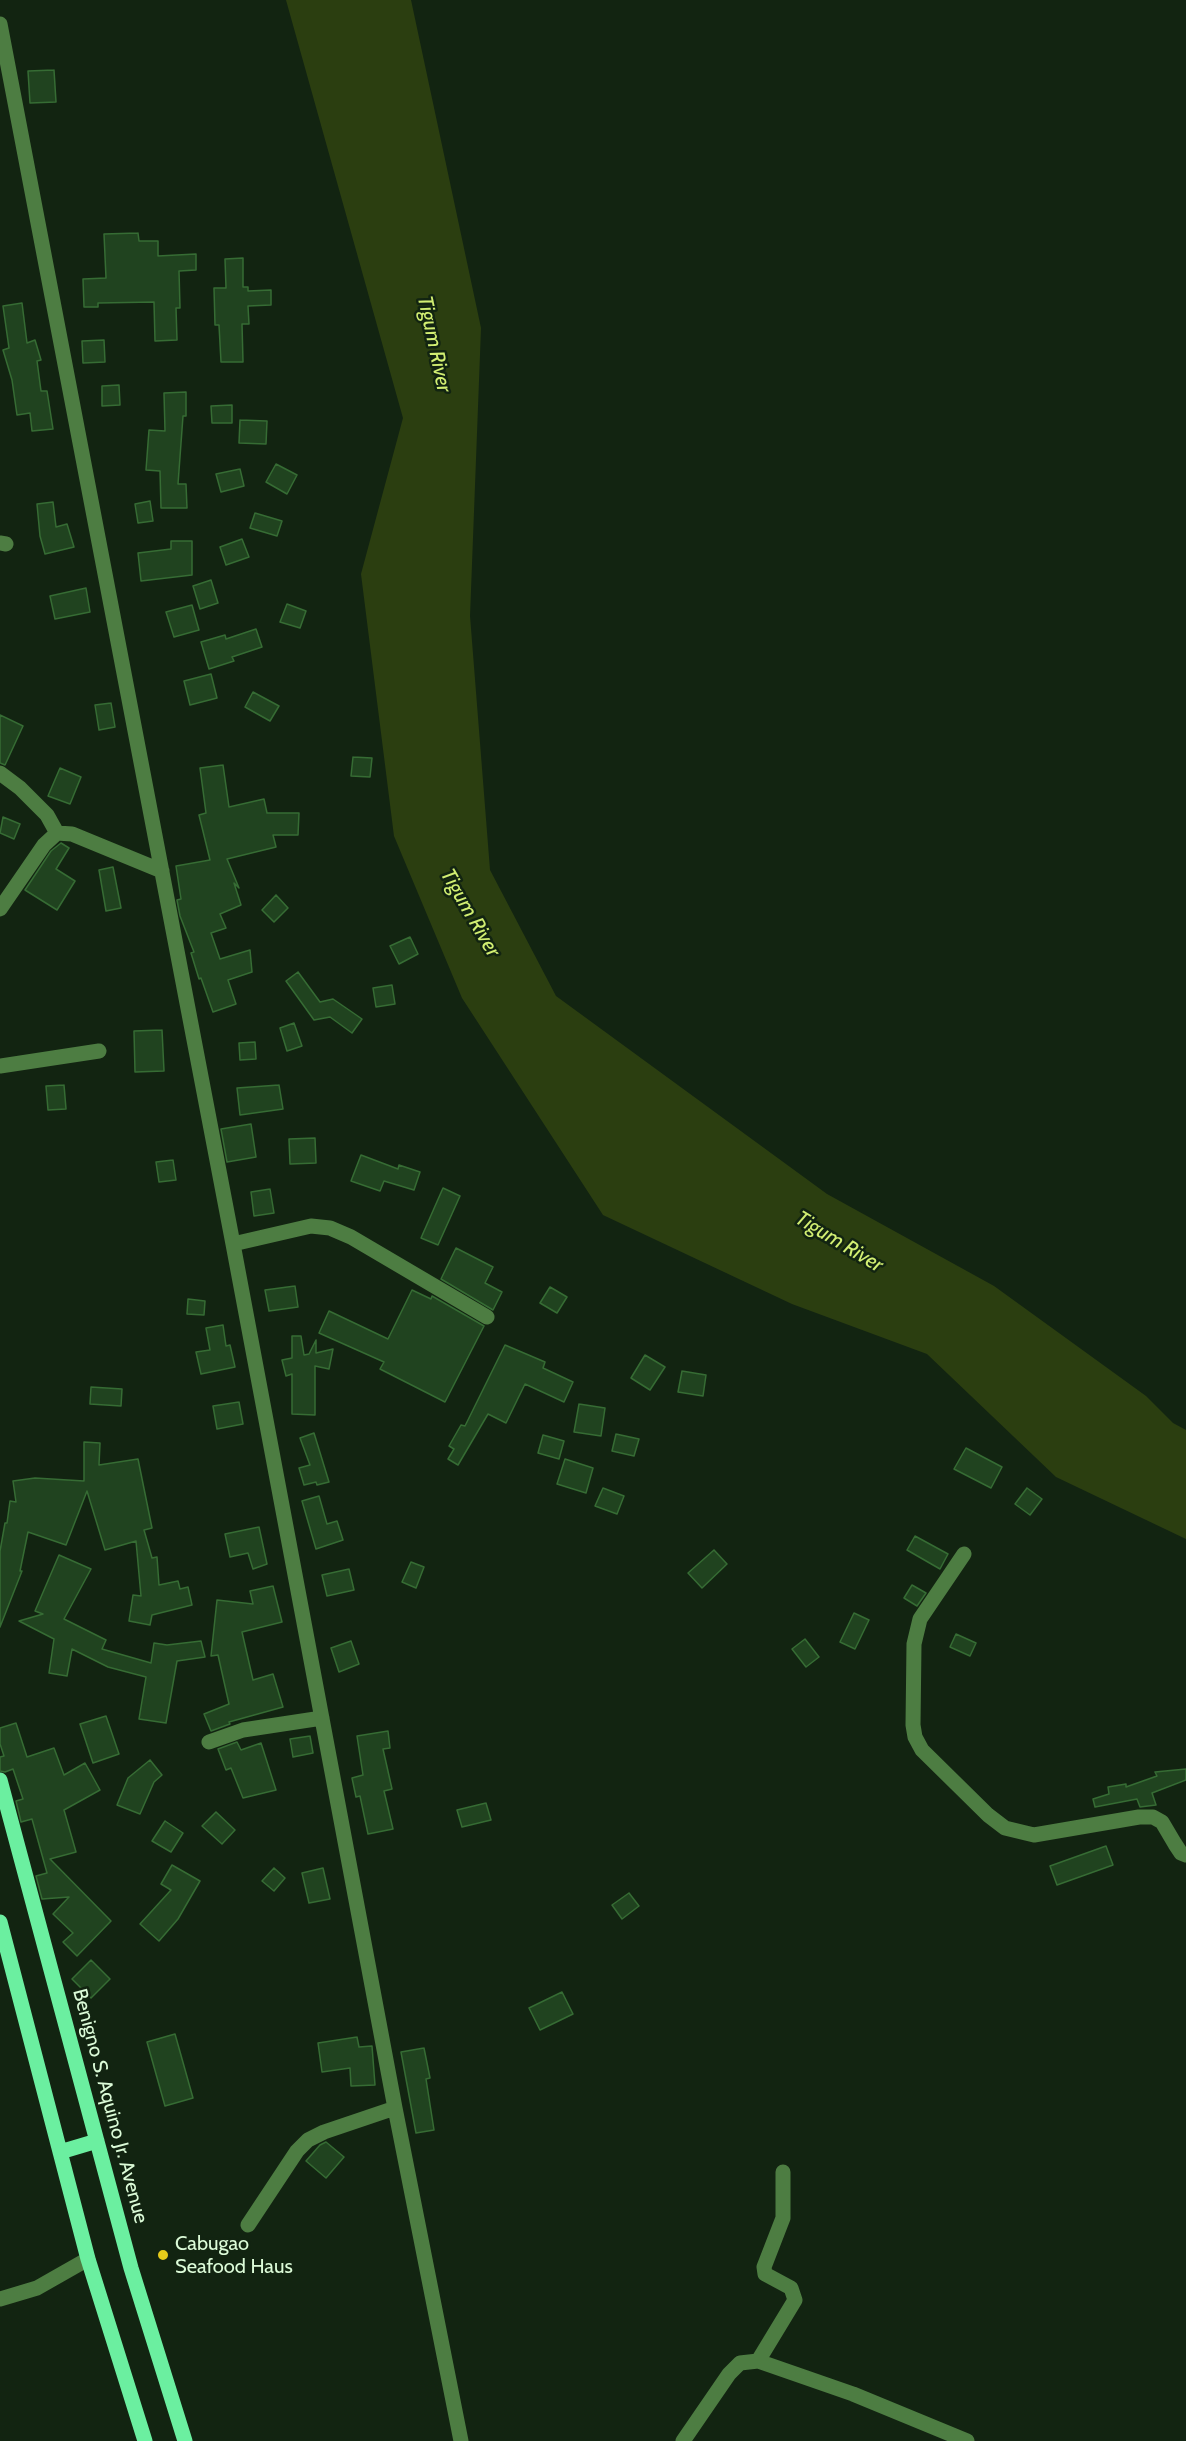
<!DOCTYPE html>
<style>
body{margin:0}
canvas{display:block;background:#122411}
</style>
<canvas width="1186" height="2441"></canvas>
<script>
const g = document.querySelector('canvas').getContext('2d');
g.lineJoin = 'round';
function fill(path, color) { g.fillStyle = color; g.fill(path, 'evenodd'); }
const poly = rows => new Path2D(rows.map(r => 'M' + r).join(''));
function strokePath(path, color, width, dash) { g.strokeStyle = color; g.lineWidth = width; g.lineCap = dash ? 'butt' : 'round'; g.setLineDash(dash || []); g.stroke(path); }
function label(font, color, halo, rows, align = 'center') {
  g.font = font + ' Cabin,sans-serif'; g.lineWidth = 5; g.setLineDash([]); g.textBaseline = 'middle'; g.strokeStyle = halo; g.fillStyle = color; for (const [text, x, y, turn = 0] of rows) {
    g.save(); g.translate(x, y); g.rotate((+turn || 0) * Math.PI / 180); g.textAlign = isNaN(turn) ? turn : align; if (halo) g.strokeText(text, 0, 0); g.fillText(text, 0, 0); g.restore();
  }
}
const water = poly([
 [286,0,411,0,481,328,470,616,490,870,556,996,827,1194,994,1286,1146,1396,1173,1423,1186,1430,1186,1539,1056,1477,927,1354,792,1304,603,1215,462,998,394,836,361,574,403,418]
]);
const building = poly([
 [54,70,56,102,30,103,28,71,54,70],
 [138,233,139,241,158,241,158,256,196,254,196,270,179,271,180,308,176,308,177,340,155,341,154,302,98,303,98,307,84,307,83,279,106,278,104,234,138,233],
 [243,258,243,287,248,287,248,291,271,290,271,305,248,306,249,324,242,324,243,362,221,362,219,325,215,325,214,288,226,288,225,259,243,258],
 [22,303,27,343,35,340,41,360,37,361,41,391,47,391,53,429,32,431,30,413,17,415,12,380,3,350,9,348,3,306,22,303],
 [104,340,105,362,83,363,82,341,104,340],
 [119,385,120,405,102,406,102,386,119,385],
 [186,392,186,416,183,416,178,484,186,484,187,508,161,508,160,471,146,470,149,430,165,431,164,393,186,392],
 [232,405,232,423,212,423,211,406,232,405],
 [240,420,267,421,266,444,239,443,240,420],
 [276,464,297,475,287,494,266,482,276,464],
 [240,469,244,486,221,492,216,474,240,469],
 [150,501,153,521,138,523,135,504,150,501],
 [53,502,56,527,67,524,74,547,45,554,40,536,37,504,53,502],
 [255,513,282,521,277,536,250,528,255,513],
 [242,539,249,557,226,565,220,547,242,539],
 [171,541,192,541,192,575,141,581,138,553,171,549,171,541],
 [211,580,218,603,200,609,193,586,211,580],
 [86,588,90,612,55,619,50,596,86,588],
 [287,604,306,611,300,628,280,622,287,604],
 [192,605,199,630,174,637,166,612,192,605],
 [256,629,262,647,232,657,234,661,209,669,201,642,225,635,226,639,256,629],
 [211,674,217,698,190,705,184,681,211,674],
 [253,692,279,706,270,721,245,707,253,692],
 [111,703,115,727,99,730,95,705,111,703],
 [0,715,23,726,5,765,0,763,0,715],
 [353,757,372,758,370,777,351,776,353,757],
 [223,765,229,807,264,799,267,813,299,813,298,835,273,835,276,847,227,859,239,888,234,883,241,905,220,914,226,928,211,933,220,959,250,950,252,972,228,980,236,1004,213,1012,201,978,199,979,191,953,194,952,180,916,177,900,181,899,176,866,210,860,199,815,206,813,200,768,223,765],
 [60,768,81,777,70,804,48,796,60,768],
 [3,817,20,824,14,839,0,833,3,817],
 [61,843,69,848,56,869,75,881,57,910,25,890,51,851,61,843],
 [113,867,121,908,106,911,99,870,113,867],
 [276,895,288,908,274,922,262,910,276,895],
 [410,937,418,954,399,964,390,946,410,937],
 [298,972,320,1002,333,999,362,1019,352,1033,330,1017,314,1020,286,981,298,972],
 [392,985,395,1004,376,1007,373,988,392,985],
 [294,1023,302,1046,287,1051,280,1028,294,1023],
 [162,1030,164,1071,135,1072,134,1031,162,1030],
 [255,1042,256,1059,240,1060,239,1043,255,1042],
 [64,1085,66,1109,48,1110,46,1086,64,1085],
 [279,1085,283,1109,240,1115,237,1088,279,1085],
 [251,1124,256,1157,227,1162,221,1129,251,1124],
 [315,1138,316,1163,290,1164,289,1139,315,1138],
 [361,1155,398,1169,399,1165,420,1172,414,1190,384,1181,380,1191,351,1181,361,1155],
 [173,1160,176,1180,159,1182,156,1162,173,1160],
 [443,1188,460,1196,438,1245,421,1238,443,1188],
 [270,1189,274,1213,254,1216,251,1192,270,1189],
 [456,1248,493,1267,485,1283,502,1292,493,1310,441,1279,456,1248],
 [295,1286,298,1307,269,1311,265,1290,295,1286],
 [550,1287,567,1297,557,1313,540,1303,550,1287],
 [412,1290,431,1299,432,1296,484,1326,445,1402,380,1369,384,1362,319,1333,329,1311,388,1339,412,1290],
 [188,1299,205,1301,204,1315,187,1314,188,1299],
 [223,1325,226,1346,230,1345,235,1367,201,1374,196,1352,210,1350,206,1328,223,1325],
 [292,1336,301,1336,304,1355,309,1354,316,1340,316,1353,333,1349,329,1369,315,1366,315,1415,292,1414,292,1374,286,1376,282,1360,292,1358,292,1336],
 [505,1345,545,1362,543,1368,573,1382,564,1402,525,1384,506,1423,488,1414,458,1465,448,1459,454,1449,449,1446,461,1425,465,1426,505,1345],
 [645,1355,665,1367,650,1390,631,1378,645,1355],
 [682,1371,706,1375,703,1396,678,1392,682,1371],
 [91,1387,122,1389,121,1406,90,1404,91,1387],
 [239,1402,243,1424,217,1429,213,1406,239,1402],
 [579,1404,605,1408,601,1436,574,1432,579,1404],
 [314,1433,329,1482,317,1485,316,1482,304,1485,299,1468,310,1465,300,1438,314,1433],
 [616,1434,639,1439,634,1456,612,1451,616,1434],
 [543,1435,564,1441,559,1459,538,1453,543,1435],
 [84,1442,100,1443,99,1465,138,1459,152,1528,144,1530,152,1558,157,1557,159,1585,178,1581,180,1589,188,1587,192,1605,152,1615,150,1625,129,1621,133,1595,141,1596,136,1541,105,1550,87,1491,66,1545,28,1532,20,1571,22,1571,0,1627,0,1551,5,1523,7,1523,10,1501,16,1502,13,1481,35,1478,84,1481,84,1442],
 [966,1448,1002,1467,991,1488,954,1469,966,1448],
 [565,1459,593,1468,586,1493,557,1484,565,1459],
 [603,1488,624,1496,617,1514,595,1506,603,1488],
 [1027,1488,1042,1499,1030,1515,1015,1504,1027,1488],
 [319,1496,327,1524,337,1521,343,1540,316,1549,302,1501,319,1496],
 [259,1527,267,1564,253,1569,248,1553,230,1557,225,1534,259,1527],
 [915,1536,948,1554,940,1569,907,1550,915,1536],
 [714,1550,727,1564,702,1588,688,1573,714,1550],
 [59,1555,91,1569,64,1619,106,1640,102,1649,151,1663,154,1643,167,1645,201,1641,205,1657,177,1661,166,1723,139,1719,146,1677,108,1667,72,1649,67,1676,49,1673,54,1639,19,1621,43,1614,35,1611,59,1555],
 [411,1562,424,1567,416,1588,402,1582,411,1562],
 [349,1569,354,1590,327,1596,322,1575,349,1569],
 [912,1585,926,1593,917,1606,904,1598,912,1585],
 [273,1586,282,1622,242,1632,253,1680,273,1674,283,1707,229,1722,230,1724,211,1731,204,1714,229,1704,218,1655,211,1656,217,1600,253,1604,250,1591,273,1586],
 [854,1613,869,1620,855,1649,840,1642,854,1613],
 [956,1634,976,1643,970,1656,950,1647,956,1634],
 [805,1639,819,1657,806,1667,792,1649,805,1639],
 [351,1641,359,1664,339,1672,331,1648,351,1641],
 [106,1716,119,1754,93,1763,80,1724,106,1716],
 [16,1723,27,1757,54,1748,64,1775,85,1763,100,1790,64,1810,76,1852,50,1859,111,1921,77,1956,63,1942,73,1933,53,1914,69,1897,42,1899,36,1876,47,1873,32,1819,21,1822,16,1801,23,1799,13,1769,5,1772,0,1771,0,1757,4,1756,0,1744,0,1728,16,1723],
 [388,1731,390,1748,383,1749,392,1789,384,1791,393,1829,368,1834,360,1796,356,1797,352,1778,363,1775,357,1736,388,1731],
 [310,1736,313,1753,293,1757,290,1739,310,1736],
 [237,1742,241,1750,261,1743,276,1790,243,1798,231,1768,226,1770,218,1749,237,1742],
 [150,1760,162,1775,154,1782,140,1814,117,1805,128,1778,150,1760],
 [1186,1769,1186,1780,1152,1793,1156,1805,1140,1807,1137,1799,1095,1807,1093,1799,1109,1794,1108,1787,1126,1784,1126,1787,1157,1776,1155,1772,1186,1769],
 [486,1803,491,1820,462,1827,457,1810,486,1803],
 [216,1812,235,1830,222,1844,202,1826,216,1812],
 [165,1821,183,1833,171,1852,152,1841,165,1821],
 [1106,1846,1113,1865,1057,1885,1050,1866,1106,1846],
 [172,1865,200,1881,178,1919,159,1941,140,1924,171,1890,161,1884,172,1865],
 [274,1868,285,1878,274,1891,262,1881,274,1868],
 [323,1868,330,1899,309,1903,302,1873,323,1868],
 [629,1893,639,1906,622,1919,612,1905,629,1893],
 [91,1960,110,1979,91,1998,72,1979,91,1960],
 [562,1992,573,2014,540,2030,529,2008,562,1992],
 [175,2034,193,2098,165,2106,147,2042,175,2034],
 [357,2037,359,2047,372,2046,375,2085,351,2086,350,2068,322,2072,318,2043,357,2037],
 [424,2048,430,2078,426,2079,434,2130,416,2133,401,2052,424,2048],
 [326,2142,344,2157,326,2178,306,2161,320,2145,326,2142]
]);
const minor = poly([
 [0,24,233,1244,395,2108,461,2441],
 [0,543,6,544],
 [0,773,20,788,47,815,57,833],
 [0,909,44,845,57,833,72,834,162,871],
 [0,1066,99,1051],
 [233,1244,311,1226,330,1228,351,1237,487,1317],
 [964,1554,920,1619,914,1644,913,1725,915,1737,922,1750,988,1815,1005,1828,1034,1835,1139,1817,1153,1817,1162,1822,1175,1844,1181,1853,1186,1855],
 [209,1742,243,1730,322,1718],
 [248,2225,297,2151,308,2140,324,2132,395,2108],
 [0,2299,37,2288,88,2259],
 [758,2361,795,2300,791,2288,765,2274,764,2267,783,2218,783,2172],
 [683,2441,729,2374,740,2363,758,2361,853,2394,967,2441]
]);
const major = poly([
 [0,1780,131,2268,185,2441],
 [0,1922,88,2259,145,2441],
 [60,2152,97,2141]
]);
const markers = [
 [163,2255,6,"#e5cb1a"]
];
const streetNames = [
 ["Benigno S. Aquino Jr. Avenue",110,2106,75]
];
const poiNames = [
 ["Cabugao",175,2244],
 ["Seafood Haus",175,2267]
];
const waterNames = [
 ["Tigum River",434,344,78],
 ["Tigum River",470,913,60],
 ["Tigum River",839,1242,31]
];
fill(water, '#2b3e10');
fill(building, '#20431f');
strokePath(building, '#366c34', 1.5);
strokePath(minor, '#4d7d42', 15);
strokePath(major, '#6befa0', 15);
for (const [x, y, r, color] of markers) { const dot = new Path2D(); dot.arc(x, y, r, 0, 2 * Math.PI); g.fillStyle = color; g.fill(dot); strokePath(dot, '#122411', 2); }
label('20px', '#dcfbd8', '#122411', streetNames);
label('20px', '#dcfbd8', '#122411', poiNames, 'left');
label('italic 21px', '#d2ef72', '#122411', waterNames);
</script>
